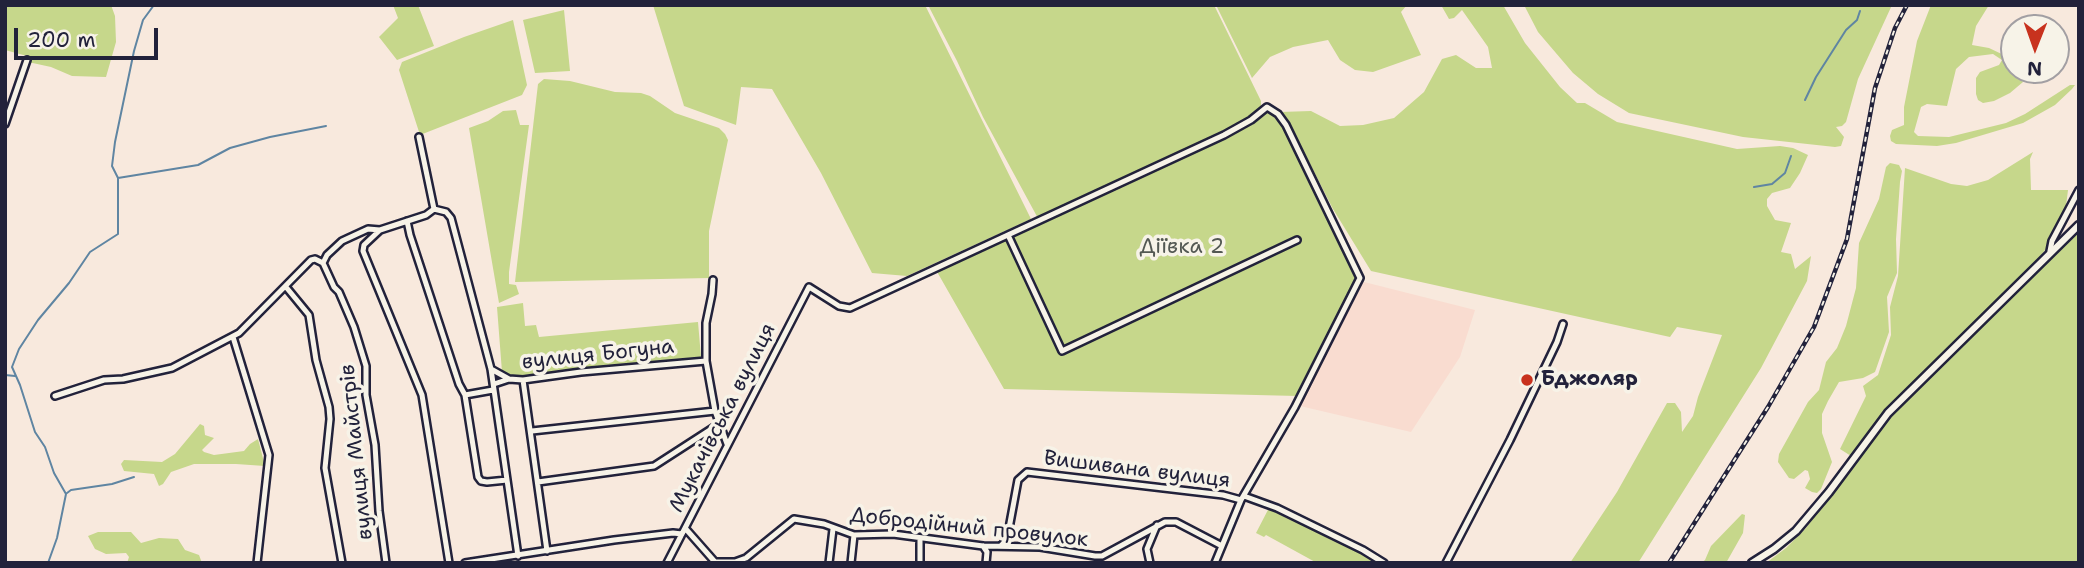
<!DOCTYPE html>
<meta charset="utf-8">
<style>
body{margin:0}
#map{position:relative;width:2084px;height:568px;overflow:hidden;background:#f8e9dd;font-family:"Shantell Sans",sans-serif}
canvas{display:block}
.frame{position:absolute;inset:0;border:7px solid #22223b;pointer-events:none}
.north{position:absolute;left:2000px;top:14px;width:70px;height:70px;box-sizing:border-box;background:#f7f3e8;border:2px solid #a29fa3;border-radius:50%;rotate:181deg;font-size:19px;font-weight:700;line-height:28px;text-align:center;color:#22223b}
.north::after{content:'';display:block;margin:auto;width:24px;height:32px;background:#c8321e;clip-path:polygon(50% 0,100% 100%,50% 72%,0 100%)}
.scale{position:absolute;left:14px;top:28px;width:144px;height:32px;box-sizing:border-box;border:4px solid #22223b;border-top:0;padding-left:9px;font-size:21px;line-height:24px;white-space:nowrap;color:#22223b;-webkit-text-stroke:5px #f7f3e8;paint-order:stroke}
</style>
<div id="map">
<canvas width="2084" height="568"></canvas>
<div class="frame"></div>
<div class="north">N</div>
<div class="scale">200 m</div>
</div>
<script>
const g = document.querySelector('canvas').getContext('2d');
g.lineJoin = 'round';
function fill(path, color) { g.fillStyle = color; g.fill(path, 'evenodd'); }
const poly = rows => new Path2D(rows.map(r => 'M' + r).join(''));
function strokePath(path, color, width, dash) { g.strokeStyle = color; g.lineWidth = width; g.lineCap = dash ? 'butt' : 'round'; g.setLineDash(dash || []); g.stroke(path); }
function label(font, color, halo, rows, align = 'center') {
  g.font = font + ' "Shantell Sans",sans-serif'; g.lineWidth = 7; g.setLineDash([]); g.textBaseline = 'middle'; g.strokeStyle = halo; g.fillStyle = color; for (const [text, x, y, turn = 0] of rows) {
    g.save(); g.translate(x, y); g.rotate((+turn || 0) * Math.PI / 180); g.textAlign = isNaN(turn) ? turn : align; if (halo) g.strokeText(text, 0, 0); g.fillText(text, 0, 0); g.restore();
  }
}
const built = poly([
 [1364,282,1475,310,1460,357,1411,432,1300,406,1360,283]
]);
const green = poly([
 [5,5,111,5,115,16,116,42,106,77,72,76,51,67,28,62,27,56,5,50],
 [393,5,418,5,434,46,397,60,379,37,398,18],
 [653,5,925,5,1031,219,907,276,872,273,821,173,772,89,741,87,736,125,684,106],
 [928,5,1214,5,1261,101,1261,107,1274,113,1284,126,1357,275,1356,285,1298,396,1004,389,936,270,1040,222,983,117,957,61],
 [1216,5,1407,5,1401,12,1421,55,1373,72,1355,70,1340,60,1328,40,1293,47,1270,57,1252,78],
 [1441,5,1503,5,1525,43,1560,87,1577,103,1585,103,1617,122,1737,149,1780,146,1793,148,1808,155,1800,173,1790,188,1772,193,1767,199,1767,206,1775,220,1791,223,1781,252,1791,254,1795,269,1811,256,1807,281,1761,368,1638,563,1570,563,1617,492,1667,403,1675,403,1681,412,1682,432,1693,416,1698,397,1722,335,1677,327,1670,337,1371,271,1333,209,1288,121,1280,112,1311,111,1340,126,1363,125,1394,118,1424,92,1442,59,1456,55,1476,68,1492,68,1488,47,1462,10,1454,18,1449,19],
 [1524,5,1892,5,1858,79,1846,122,1842,126,1836,127,1844,137,1841,146,1835,147,1743,137,1629,113,1598,94,1573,73,1538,32],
 [1931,5,1989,5,1976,26,1972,45,1989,48,2008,57,2023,82,2010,93,1994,101,1983,103,1978,100,1976,94,1976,78,1980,72,1999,65,2002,60,1993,54,1969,57,1956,69,1947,106,1927,104,1921,107,1914,132,1918,136,1949,137,2006,123,2025,114,2070,85,2075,85,2072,89,2055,105,2023,123,1956,143,1937,146,1896,144,1891,141,1890,136,1892,130,1904,125,1904,107,1917,41],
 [564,10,570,71,535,73,523,20],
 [513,20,527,85,522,95,420,135,399,70,402,62,464,37],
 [544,79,570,81,615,92,641,93,650,96,675,113,719,128,725,134,728,140,709,231,709,278,515,282,538,84],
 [516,110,520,125,529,125,509,272,509,284,516,285,519,294,499,303,469,128,488,121,503,111],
 [2033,152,2030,159,2031,190,2068,190,2065,214,2045,250,2034,264,1885,411,1851,456,1840,449,1866,396,1863,386,1878,375,1891,335,1890,307,1898,276,1905,168,1951,184,1967,186,1988,180],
 [1890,163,1899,165,1902,171,1900,182,1896,239,1897,273,1887,297,1889,332,1875,372,1863,378,1839,382,1828,401,1822,414,1822,433,1832,462,1821,489,1817,493,1812,492,1805,488,1810,479,1808,471,1805,470,1794,479,1789,478,1778,462,1779,454,1808,402,1819,390,1826,362,1837,348,1846,326,1856,288,1859,243,1879,199,1886,167],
 [2079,230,2079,563,1766,563,1786,548,1806,528,1873,436,1903,403,2001,307,2060,245],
 [523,303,525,326,536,325,539,337,698,322,701,357,510,377,502,372,497,307],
 [200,424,204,426,205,435,214,438,202,450,204,452,214,455,244,451,250,444,258,439,265,466,236,464,194,464,171,472,163,484,159,486,154,474,124,471,121,464,124,460,162,462,175,454],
 [1270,506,1363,551,1382,563,1317,563,1266,535,1264,537,1256,533],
 [1742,514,1745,515,1743,533,1726,563,1701,563,1705,560,1711,546],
 [98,532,131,532,141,543,159,538,178,539,185,550,199,555,202,563,127,563,129,557,126,553,106,554,95,549,88,536]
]);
const stream = poly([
 [1805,100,1816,77,1846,30,1857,20,1860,11],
 [118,178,198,165,230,148,270,137,326,126],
 [1754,187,1772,184,1785,173,1791,156],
 [5,375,15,376],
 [67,493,71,490,112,484,134,477],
 [48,563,57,538,66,494,54,473,45,447,35,432,20,385,12,367,19,349,38,320,69,283,90,252,118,234,118,178,112,166,115,142,134,51,143,20,154,5]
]);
const minor = poly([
 [5,124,27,60],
 [419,137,434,209],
 [434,209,446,212,451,218,491,369,518,556],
 [407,221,410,235,459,384,465,395,478,477,481,481,487,482,507,480],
 [380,230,364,245,363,251,422,395,449,563],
 [1008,235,1062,351,1297,240],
 [2050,251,2052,241,2079,190],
 [323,263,334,287,339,292,354,327,366,366,366,395,375,445,379,511,386,563],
 [713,280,712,294,706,323,706,361,715,411,727,444],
 [286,287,309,315,316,360,329,407,330,419,325,468,342,563],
 [233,337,269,455,257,563],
 [491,369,509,379],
 [523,380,547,551],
 [494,384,509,379,523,380,581,372,706,361],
 [465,395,493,390],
 [55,396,104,380,123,379,172,368,239,333,311,260,315,259,323,263,327,255,342,241,368,229,380,230,426,215,434,209],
 [532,431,715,411],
 [538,482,654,466,719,424],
 [1244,496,1277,508,1363,550,1384,563],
 [685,528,715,562],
 [983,546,987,552,986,563],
 [1001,546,1007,539,1018,480,1027,472,1223,495,1241,500],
 [715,562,735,562,746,558,794,519,824,524,854,535,893,534,983,546,1040,547,1095,556,1102,556,1165,522,1176,522,1222,546],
 [465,563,614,540,673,533,682,534],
 [667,563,809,287,839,306,850,308,1224,135,1251,120,1267,107,1278,114,1286,125,1360,278,1295,407,1241,500,1215,563],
 [829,563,833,529],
 [851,563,854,535],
 [920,563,920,538],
 [1150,563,1147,549,1157,525],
 [1446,563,1510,440,1557,342,1563,324]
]);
const tertiary = poly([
 [1752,563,1774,549,1796,531,1829,492,1888,413,2079,225]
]);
const rail = poly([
 [1669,563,1768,407,1814,327,1847,239,1875,88,1895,28,1907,5]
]);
const markers = [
 [1527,380,7,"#c8321e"]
];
const parkNames = [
 ["Діївка 2",1182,248]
];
const streetNames = [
 ["вулиця Богуна",598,355,-6],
 ["Мукачівська вулиця",723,418,-63],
 ["вулиця Майстрів",357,452,-96],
 ["Вишивана вулиця",1137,470,7],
 ["Добродійний провулок",969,528,6]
];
const poiNames = [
 ["Бджоляр",1541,380]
];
fill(built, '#f9dcd0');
fill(green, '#c6d78b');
strokePath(stream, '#5f85a2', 2);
strokePath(minor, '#22223b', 10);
strokePath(tertiary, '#22223b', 11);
strokePath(minor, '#f7f3e8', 5);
strokePath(tertiary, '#f7f3e8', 6);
strokePath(rail, '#22223b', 4.5);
strokePath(rail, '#f7f3e8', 2, [5]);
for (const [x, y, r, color] of markers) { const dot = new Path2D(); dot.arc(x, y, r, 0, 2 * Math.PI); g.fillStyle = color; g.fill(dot); strokePath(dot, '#f7f3e8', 2.5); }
label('21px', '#535853', '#f7f3e8', parkNames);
label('21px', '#22223b', '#f7f3e8', streetNames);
label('bold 21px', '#22223b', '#f7f3e8', poiNames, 'left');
</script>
